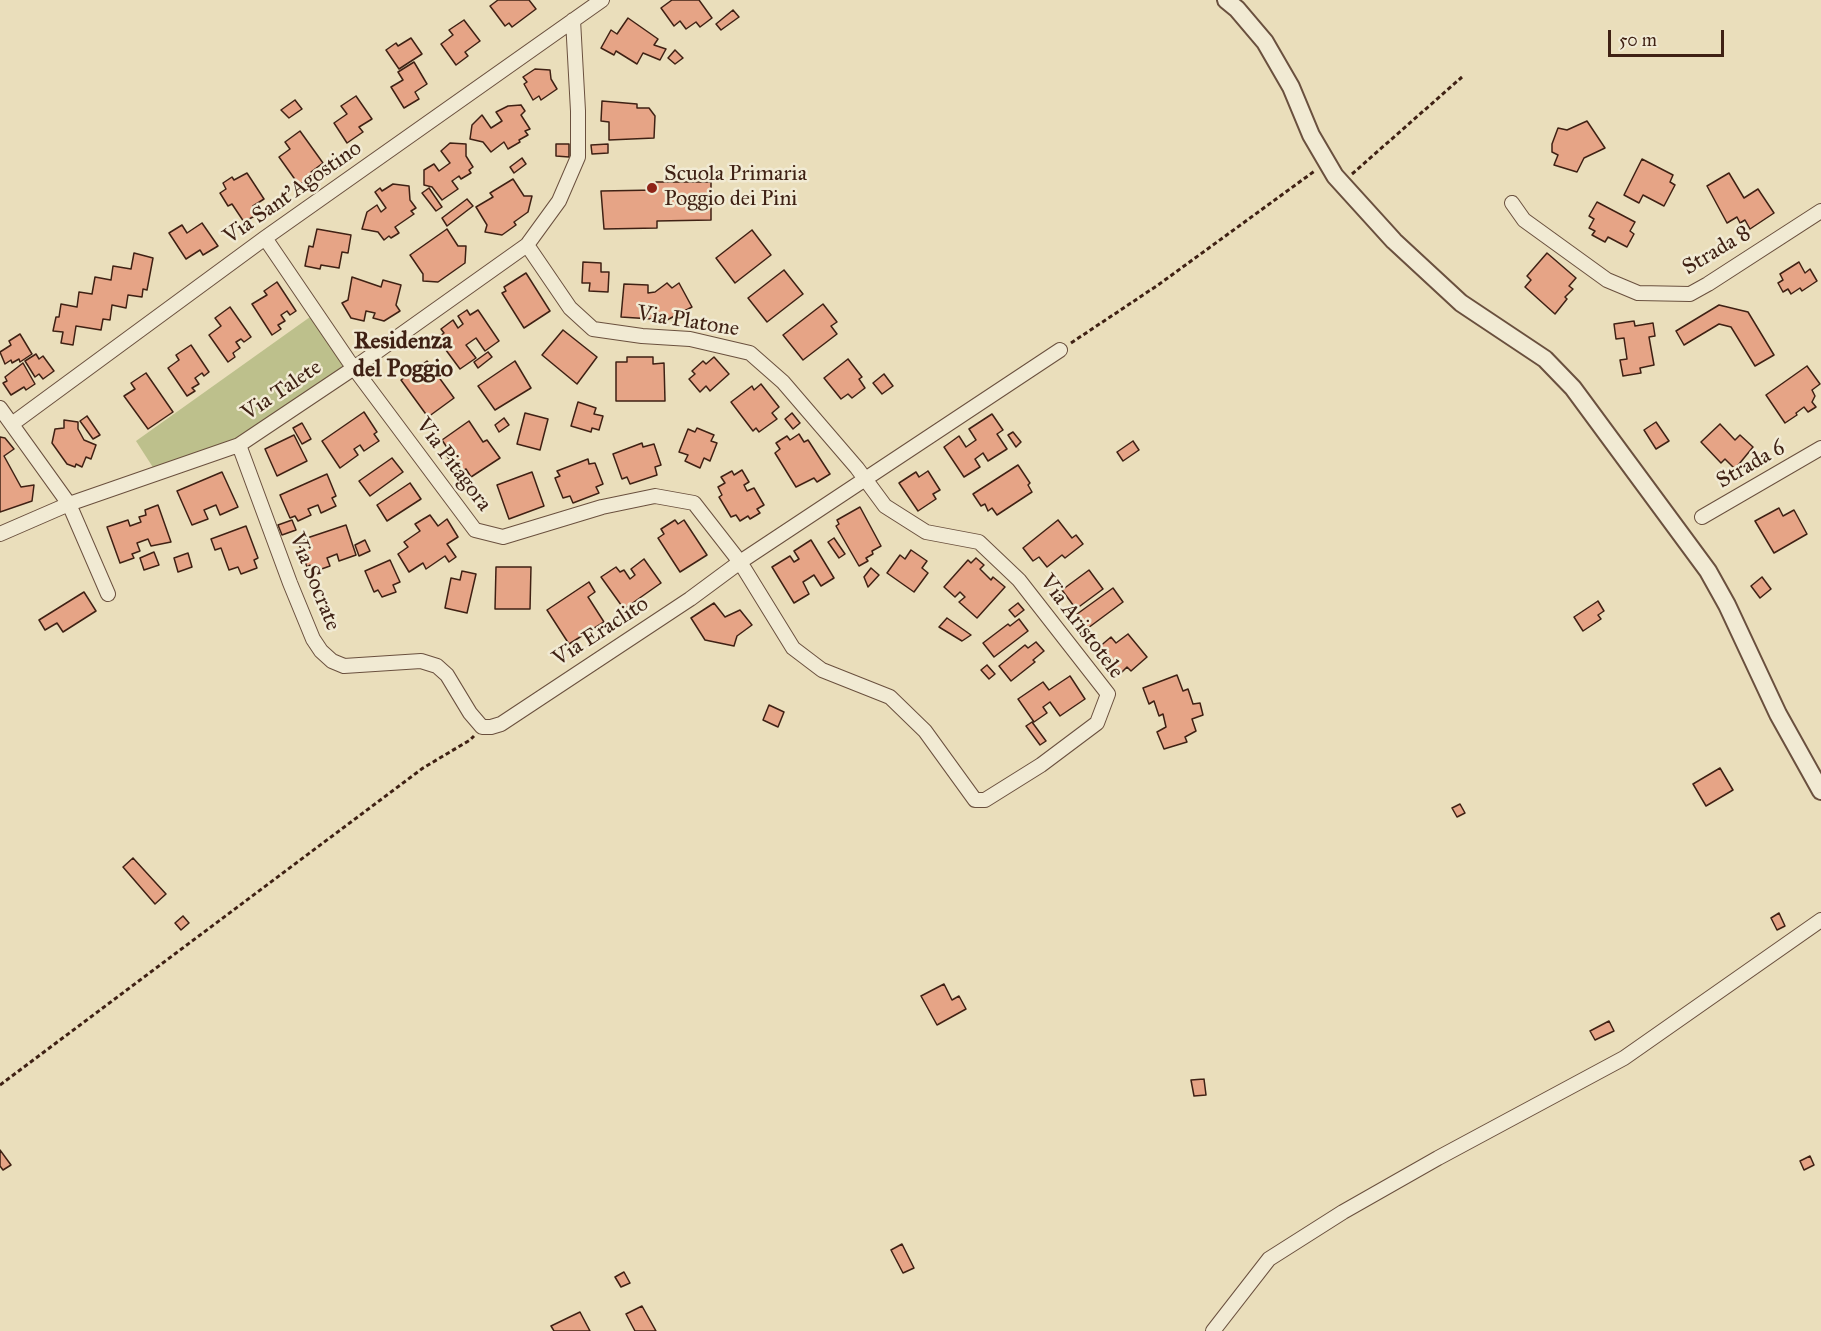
<!DOCTYPE html>
<style>
body{margin:0}
#map{position:relative;width:1821px;height:1331px;overflow:hidden;background:#eadebb;font-family:"IM FELL Great Primer",serif}
canvas{display:block}
.scale{position:absolute;left:1608px;top:30px;width:116px;height:27px;box-sizing:border-box;border:3px solid #3f2114;border-top:0;padding-left:8px;font-size:18px;line-height:21px;white-space:nowrap;color:#3f2114;-webkit-text-stroke:4px #f1ead3;paint-order:stroke}
</style>
<div id="map">
<canvas width="1821" height="1331"></canvas>
<div class="scale">50 m</div>
</div>
<script>
const g = document.querySelector('canvas').getContext('2d');
g.lineJoin = 'round';
function fill(path, color) { g.fillStyle = color; g.fill(path, 'evenodd'); }
const poly = rows => new Path2D(rows.map(r => 'M' + r).join(''));
function strokePath(path, color, width, dash) { g.strokeStyle = color; g.lineWidth = width; g.lineCap = dash ? 'butt' : 'round'; g.setLineDash(dash || []); g.stroke(path); }
function label(font, color, halo, rows, align = 'center') {
  g.font = font + ' "IM FELL Great Primer",serif'; g.lineWidth = 5; g.setLineDash([]); g.textBaseline = 'middle'; g.strokeStyle = halo; g.fillStyle = color; for (const [text, x, y, turn = 0] of rows) {
    g.save(); g.translate(x, y); g.rotate((+turn || 0) * Math.PI / 180); g.textAlign = isNaN(turn) ? turn : align; if (halo) g.strokeText(text, 0, 0); g.fillText(text, 0, 0); g.restore();
  }
}
const green = poly([
 [310,317,348,366,232,443,154,469,136,441]
]);
const building = poly([
 [498,0,529,0,536,9,512,27,509,23,505,26,490,6,498,0],
 [672,0,699,0,712,18,700,27,696,22,686,29,680,21,674,26,661,8,672,0],
 [733,10,739,17,721,30,716,24,733,10],
 [628,18,658,39,654,45,666,49,660,60,643,53,637,64,616,51,614,55,601,48,611,30,617,34,628,18],
 [464,20,480,41,465,52,468,56,456,65,441,44,453,35,449,30,464,20],
 [411,38,422,54,399,69,386,50,396,43,398,46,411,38],
 [675,50,683,58,675,64,668,58,675,50],
 [414,62,427,84,415,92,419,99,404,108,391,87,403,80,398,72,414,62],
 [535,69,550,70,551,79,557,89,541,100,539,96,533,100,524,84,527,82,523,77,535,69],
 [356,96,372,119,359,127,363,132,347,143,334,123,347,114,341,106,356,96],
 [295,100,302,109,289,118,281,110,295,100],
 [602,101,637,104,637,108,649,108,655,116,654,138,609,140,609,122,601,121,602,101],
 [521,105,525,111,521,115,530,129,525,131,528,135,519,140,520,142,508,149,504,142,491,152,483,142,470,139,472,125,482,115,491,128,502,121,496,112,508,106,521,105],
 [1587,121,1605,148,1584,158,1577,172,1554,165,1558,155,1552,152,1552,144,1558,128,1567,130,1587,121],
 [300,131,323,163,311,172,313,175,299,185,279,157,290,149,285,142,300,131],
 [450,143,466,144,466,156,473,167,469,170,471,173,461,179,459,176,452,181,458,189,442,200,432,187,424,185,424,170,434,164,439,171,450,163,441,151,450,143],
 [556,144,569,144,569,157,556,156,556,144],
 [608,144,608,153,592,154,591,145,608,144],
 [522,158,526,164,514,173,510,167,522,158],
 [1642,159,1673,175,1670,182,1675,185,1664,206,1643,195,1639,203,1624,195,1642,159],
 [247,173,264,199,253,206,258,214,244,222,232,204,228,206,220,193,226,189,223,183,232,177,234,180,247,173],
 [1729,173,1744,198,1758,189,1774,213,1750,229,1745,220,1740,223,1737,217,1727,223,1707,186,1729,173],
 [513,179,524,196,532,196,528,212,514,222,516,225,502,235,485,232,487,225,476,207,493,197,490,193,513,179],
 [656,182,711,182,711,220,657,221,657,228,604,229,601,191,656,190,656,182],
 [393,184,409,186,410,200,416,208,411,211,414,214,395,227,399,233,391,238,389,236,384,240,378,232,362,229,367,212,377,205,381,212,386,208,375,192,380,188,382,191,393,184],
 [429,188,442,207,436,211,422,193,429,188],
 [467,199,473,206,447,226,442,218,467,199],
 [1597,202,1635,222,1630,231,1634,234,1627,247,1608,237,1605,242,1592,235,1595,231,1589,228,1594,219,1589,216,1597,202],
 [202,223,218,246,203,255,200,250,186,259,169,233,182,225,187,233,202,223],
 [317,229,351,235,348,253,342,252,339,268,321,265,320,269,305,266,309,246,313,247,317,229],
 [447,229,458,246,466,246,465,263,438,282,423,281,423,274,410,255,447,229],
 [752,230,771,255,735,283,716,258,752,230],
 [134,253,153,258,147,290,143,289,142,297,128,295,126,308,112,305,110,320,103,319,101,330,76,326,73,345,61,343,63,332,53,331,56,317,59,317,61,304,77,307,79,292,92,294,95,277,111,280,113,266,131,269,134,253],
 [1547,253,1576,278,1569,286,1573,289,1565,297,1567,299,1555,314,1525,287,1531,280,1527,276,1547,253],
 [583,262,601,263,601,272,609,272,608,292,589,291,590,283,582,283,583,262],
 [1799,262,1805,273,1810,269,1817,281,1802,291,1800,288,1791,294,1788,289,1783,292,1778,283,1783,280,1780,274,1799,262],
 [784,270,803,294,767,322,748,298,784,270],
 [526,273,550,311,524,328,502,293,506,291,504,287,526,273],
 [352,277,381,287,383,280,401,285,396,305,400,311,384,321,373,318,375,313,366,311,364,321,351,318,342,303,348,300,352,277],
 [277,282,296,311,290,315,287,311,281,315,285,321,278,325,281,329,272,335,252,304,267,295,264,291,277,282],
 [667,283,672,288,679,283,692,307,667,320,621,317,624,284,648,285,648,293,655,292,667,283],
 [823,304,837,322,831,326,837,334,803,360,783,335,823,304],
 [1719,305,1748,312,1774,355,1755,366,1731,327,1719,324,1684,345,1676,331,1719,305],
 [230,307,251,337,244,342,241,339,236,342,240,348,233,353,235,357,228,362,209,335,221,326,215,318,230,307],
 [467,310,470,315,478,310,499,341,485,351,476,338,466,345,476,358,460,369,437,338,444,333,441,329,453,320,458,328,463,324,458,316,467,310],
 [1634,321,1635,326,1653,323,1655,336,1649,337,1654,365,1640,368,1641,373,1623,376,1620,360,1627,359,1624,338,1616,339,1614,324,1634,321],
 [563,330,597,357,577,384,542,355,563,330],
 [20,334,32,354,20,362,19,359,12,363,11,360,5,364,0,352,11,345,9,341,20,334],
 [191,345,209,372,204,376,202,373,195,378,199,384,192,388,195,391,187,396,168,368,179,360,176,355,191,345],
 [488,352,492,357,478,368,474,362,488,352],
 [36,354,39,359,43,356,54,371,43,379,39,374,35,377,25,361,36,354],
 [627,357,653,357,653,364,664,363,665,401,616,401,616,362,627,362,627,357],
 [714,357,729,374,710,391,706,386,700,392,689,379,695,374,692,371,703,361,706,364,714,357],
 [848,359,862,377,859,379,865,388,852,398,848,394,841,399,824,378,848,359],
 [427,361,454,398,428,417,401,380,427,361],
 [515,361,531,388,495,410,478,386,515,361],
 [23,363,35,384,26,390,24,387,11,395,3,383,7,381,5,377,23,363],
 [1807,366,1820,384,1812,390,1815,396,1812,402,1816,407,1808,412,1804,407,1796,413,1797,415,1785,423,1766,395,1807,366],
 [146,373,173,412,148,429,124,396,135,389,131,383,146,373],
 [884,374,893,386,882,394,873,383,884,374],
 [761,384,779,407,772,413,777,419,759,432,756,428,753,431,731,402,752,386,754,390,761,384],
 [578,402,596,408,594,414,603,416,599,430,592,428,591,432,571,426,578,402],
 [364,412,377,432,374,434,379,441,364,451,360,445,354,449,358,455,340,468,322,441,364,412],
 [525,413,548,419,540,450,517,444,525,413],
 [792,413,800,423,793,429,785,419,792,413],
 [992,414,1003,430,997,434,1007,449,988,461,983,453,975,459,980,467,964,477,944,447,959,436,966,447,976,440,969,429,992,414],
 [87,416,100,435,93,439,80,421,87,416],
 [504,418,509,425,499,432,495,425,504,418],
 [64,420,78,422,78,429,84,440,96,445,91,459,86,457,82,467,76,464,75,467,67,464,52,443,55,429,64,428,64,420],
 [469,421,483,442,487,440,500,458,471,477,466,469,459,473,444,452,448,449,442,440,469,421],
 [1656,422,1669,441,1656,449,1644,430,1656,422],
 [302,423,311,439,302,444,293,428,302,423],
 [1720,424,1735,440,1740,435,1753,447,1735,469,1725,459,1721,463,1701,442,1720,424],
 [697,428,714,435,711,441,717,443,710,461,704,458,700,468,685,461,688,455,679,452,688,429,695,432,697,428],
 [1013,432,1021,442,1016,447,1008,435,1013,432],
 [799,434,804,442,808,440,830,474,817,482,814,478,796,487,775,453,780,449,776,443,787,436,790,440,799,434],
 [294,435,307,461,277,476,265,449,294,435],
 [0,437,5,438,14,449,4,456,21,487,34,485,32,501,0,512,0,437],
 [1133,441,1139,450,1123,461,1117,452,1133,441],
 [642,443,643,447,654,444,661,465,655,467,657,475,630,484,627,477,622,479,613,454,642,443],
 [392,458,403,472,370,496,359,481,392,458],
 [588,459,589,464,595,463,603,484,596,487,599,493,573,503,570,496,563,498,555,478,560,476,557,471,588,459],
 [1018,465,1030,483,1028,485,1032,492,997,515,992,508,988,511,985,504,981,506,973,494,1018,465],
 [742,470,749,482,744,485,747,491,754,488,764,505,757,509,760,513,750,519,748,516,740,521,736,515,731,517,719,497,722,495,718,487,725,483,721,477,732,471,734,475,742,470],
 [928,471,940,490,933,494,936,499,918,511,899,483,916,472,919,477,928,471],
 [222,472,238,507,220,515,216,505,204,510,208,519,192,525,177,491,222,472],
 [532,472,544,506,509,519,497,485,532,472],
 [327,474,336,496,332,498,336,506,321,513,318,505,308,509,311,515,298,521,295,516,290,518,280,495,327,474],
 [410,483,421,499,387,521,377,505,410,483],
 [158,505,171,542,151,546,148,539,137,543,140,551,132,554,134,558,120,563,107,527,128,520,130,526,141,522,139,517,146,515,145,510,158,505],
 [860,507,881,546,872,551,873,554,866,558,868,561,859,566,836,526,839,524,837,520,860,507],
 [1779,508,1783,516,1794,510,1807,534,1774,553,1755,521,1779,508],
 [430,515,438,526,447,519,458,537,447,544,456,557,449,562,445,556,426,569,423,563,409,572,398,554,408,547,404,542,420,531,415,524,430,515],
 [292,520,296,530,282,535,278,525,292,520],
 [675,520,678,524,684,520,707,555,680,572,658,538,664,534,661,529,675,520],
 [1058,520,1072,538,1076,535,1083,544,1065,558,1062,555,1047,567,1039,557,1033,561,1023,548,1058,520],
 [346,525,356,555,339,561,337,554,327,558,330,566,313,572,310,565,307,567,298,541,346,525],
 [246,526,258,558,254,560,257,568,241,574,238,567,229,570,221,548,215,550,211,539,246,526],
 [834,538,845,554,839,558,828,542,834,538],
 [365,540,370,551,359,556,355,545,365,540],
 [811,540,834,578,821,586,814,575,803,582,809,594,794,603,772,567,790,556,794,562,799,559,794,551,811,540],
 [911,550,927,561,922,568,928,573,914,592,887,573,900,555,905,559,911,550],
 [154,552,159,565,144,570,140,558,154,552],
 [188,553,192,567,178,572,174,558,188,553],
 [976,558,984,565,980,569,991,580,993,577,1005,587,977,618,959,602,965,597,960,592,955,597,944,587,968,560,971,563,976,558],
 [644,559,661,583,624,609,601,577,616,567,620,572,624,570,630,579,635,575,631,569,644,559],
 [390,560,400,582,393,585,396,592,382,597,378,590,374,592,365,571,390,560],
 [496,567,531,567,530,609,495,609,496,567],
 [871,568,879,575,868,587,864,577,871,568],
 [1089,570,1103,589,1076,609,1062,590,1089,570],
 [462,571,476,574,467,613,445,608,451,578,460,580,462,571],
 [1762,577,1771,589,1760,598,1751,586,1762,577],
 [589,582,595,592,588,597,604,622,569,644,547,610,589,582],
 [1113,588,1123,602,1088,628,1077,614,1113,588],
 [84,592,96,611,63,632,57,623,45,630,39,620,84,592],
 [1598,601,1604,611,1598,615,1601,619,1583,631,1574,617,1598,601],
 [714,603,725,617,740,610,752,625,737,636,734,646,705,640,691,618,714,603],
 [1018,603,1024,610,1015,617,1009,610,1018,603],
 [947,618,971,635,962,641,939,627,947,618],
 [1019,619,1028,631,994,657,983,643,1008,624,1010,626,1019,619],
 [1128,634,1147,657,1131,671,1127,667,1120,674,1098,648,1111,637,1116,643,1128,634],
 [1036,642,1044,651,1033,660,1035,662,1011,681,999,666,1025,645,1028,648,1036,642],
 [987,665,995,674,989,679,981,670,987,665],
 [1177,675,1183,691,1188,689,1193,704,1200,703,1203,715,1192,719,1196,731,1185,737,1187,742,1164,749,1157,732,1166,727,1163,714,1159,716,1154,701,1149,704,1143,688,1177,675],
 [1070,676,1085,699,1060,716,1050,702,1043,707,1047,713,1034,722,1018,699,1043,682,1049,690,1070,676],
 [769,705,784,712,778,727,763,720,769,705],
 [1032,722,1046,741,1040,745,1026,726,1032,722],
 [1720,768,1733,790,1706,806,1693,784,1720,768],
 [1460,804,1465,813,1457,817,1452,808,1460,804],
 [133,858,166,894,155,904,123,867,133,858],
 [1779,913,1785,926,1777,930,1771,918,1779,913],
 [183,916,189,923,181,930,175,923,183,916],
 [944,984,952,1000,959,996,966,1009,937,1025,921,996,944,984],
 [1609,1021,1614,1031,1595,1040,1590,1031,1609,1021],
 [1204,1079,1206,1095,1194,1096,1191,1080,1204,1079],
 [0,1150,11,1165,3,1170,0,1166,0,1150],
 [1810,1156,1814,1165,1804,1170,1800,1161,1810,1156],
 [902,1244,914,1268,903,1273,891,1250,902,1244],
 [624,1272,630,1283,621,1287,615,1277,624,1272],
 [642,1306,656,1331,635,1331,626,1314,642,1306],
 [580,1312,590,1331,554,1331,551,1326,580,1312]
]);
const path = poly([
 [1352,174,1462,77],
 [1071,343,1158,285,1316,170],
 [0,1085,423,768,470,740,474,736]
]);
const minor = poly([
 [1512,203,1524,220,1607,280,1638,293,1690,294,1708,284,1821,211],
 [265,238,348,360,475,530,503,537,602,507,655,496,694,503,740,562,793,648,822,670,890,697,925,731,975,800,985,800,1041,765,1097,723,1108,694,1019,580,979,542,926,532,885,506,857,468,783,382,750,353,690,339,642,336,593,329,570,308,527,245],
 [0,408,69,504,239,445,354,368,527,245,559,201,578,157,578,111,573,20],
 [12,424,265,238,602,0],
 [239,445,290,583,313,639,321,651,332,661,344,666,421,661,437,666,447,675,470,713,482,727,491,727,501,724,690,599,740,562,1060,350],
 [1702,517,1821,448],
 [0,534,69,504,108,594],
 [1213,1331,1269,1259,1343,1212,1438,1158,1624,1058,1821,920]
]);
const tertiary = poly([
 [1226,0,1237,9,1265,42,1291,87,1311,135,1335,176,1394,241,1461,303,1545,359,1573,388,1708,571,1727,605,1778,714,1821,791]
]);
const markers = [
 [652,188,6,"#8f2418"]
];
const poiNames = [
 ["Scuola Primaria",664,175],
 ["Poggio dei Pini",664,200]
];
const streetNames = [
 ["Via Sant'Agostino",293,193,-35],
 ["Strada 8",1717,251,-31],
 ["Via Platone",688,322,9],
 ["Via Talete",282,391,-34],
 ["Via Pitagora",453,465,53],
 ["Strada 6",1751,465,-30],
 ["Via Socrate",314,582,68],
 ["Via Aristotele",1081,627,53],
 ["Via Eraclito",601,632,-33]
];
const neighbourhoodNames = [
 ["Residenza",403,342],
 ["del Poggio",403,370]
];
fill(green, '#bdc08c');
fill(building, '#e6a486');
strokePath(building, '#3f2114', 1.5);
strokePath(minor, '#6a503e', 16);
strokePath(tertiary, '#6a503e', 20);
strokePath(path, '#3f2114', 3, [4.5, 3]);
strokePath(minor, '#f1ead3', 14);
strokePath(tertiary, '#f1ead3', 16);
for (const [x, y, r, color] of markers) { const dot = new Path2D(); dot.arc(x, y, r, 0, 2 * Math.PI); g.fillStyle = color; g.fill(dot); strokePath(dot, '#f1ead3', 2); }
label('22px', '#3f2114', '#f1ead3', poiNames, 'left');
label('22px', '#3f2114', '#f1ead3', streetNames);
label('bold 24px', '#3f2114', '#f1ead3', neighbourhoodNames);
</script>
